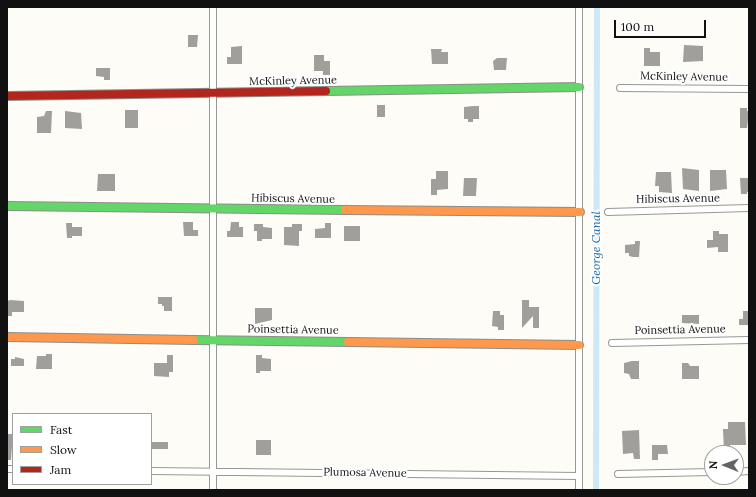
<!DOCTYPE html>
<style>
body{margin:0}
#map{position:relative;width:756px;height:497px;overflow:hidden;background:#fdfcf7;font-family:Lora,serif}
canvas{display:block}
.frame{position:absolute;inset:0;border:8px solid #111;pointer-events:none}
.legend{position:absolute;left:12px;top:413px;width:140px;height:72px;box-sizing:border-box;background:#fff;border:1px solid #a0a0a0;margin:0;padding:5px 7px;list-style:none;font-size:12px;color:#111}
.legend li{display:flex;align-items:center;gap:8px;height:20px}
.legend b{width:20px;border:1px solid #a0a0a0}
.north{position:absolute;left:704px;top:445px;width:40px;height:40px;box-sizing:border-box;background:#fff;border:1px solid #a0a0a0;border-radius:50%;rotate:271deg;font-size:11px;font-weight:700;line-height:16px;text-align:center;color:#111}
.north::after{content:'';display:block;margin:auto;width:14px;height:18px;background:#646362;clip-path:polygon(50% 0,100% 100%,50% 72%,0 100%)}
.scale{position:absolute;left:614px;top:20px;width:92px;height:18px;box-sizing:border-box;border:2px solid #111;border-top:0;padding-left:5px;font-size:12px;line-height:14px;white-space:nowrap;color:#111;-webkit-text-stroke:3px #fff;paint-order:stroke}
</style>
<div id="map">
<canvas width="756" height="497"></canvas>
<div class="frame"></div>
<ul class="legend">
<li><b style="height:5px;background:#63d668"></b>Fast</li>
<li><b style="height:5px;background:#ff974d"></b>Slow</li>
<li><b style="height:5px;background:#b3261e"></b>Jam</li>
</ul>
<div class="north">N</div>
<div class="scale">100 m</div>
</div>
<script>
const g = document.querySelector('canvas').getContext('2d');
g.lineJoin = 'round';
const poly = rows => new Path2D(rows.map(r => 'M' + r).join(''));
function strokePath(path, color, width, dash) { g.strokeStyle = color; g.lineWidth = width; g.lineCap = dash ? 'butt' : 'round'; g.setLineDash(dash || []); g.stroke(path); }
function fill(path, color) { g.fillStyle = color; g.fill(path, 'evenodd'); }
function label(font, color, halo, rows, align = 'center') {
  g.font = font + ' Lora,serif'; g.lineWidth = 4; g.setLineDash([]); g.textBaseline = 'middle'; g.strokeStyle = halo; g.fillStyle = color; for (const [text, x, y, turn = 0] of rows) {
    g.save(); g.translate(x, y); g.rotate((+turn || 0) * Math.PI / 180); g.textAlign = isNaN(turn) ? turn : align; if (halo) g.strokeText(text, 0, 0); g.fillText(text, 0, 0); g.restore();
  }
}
const canal = poly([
 [596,490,597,7]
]);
const building = poly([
 [188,35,198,35,197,47,188,47],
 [684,45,703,46,703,61,683,62],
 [242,46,242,64,227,64,227,57,231,57,231,47],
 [644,48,650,48,650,52,660,52,660,66,644,66],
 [431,49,442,49,441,52,448,52,448,64,432,64],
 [314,55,324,55,324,61,330,61,330,75,323,75,323,71,314,71],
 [497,58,507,58,506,70,494,70,493,61],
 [96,68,110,68,110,80,104,80,104,77,96,76],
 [377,105,385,105,385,117,377,117],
 [473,106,479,106,479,119,473,119,473,122,468,122,468,119,464,119,464,107],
 [740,108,747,108,747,111,749,111,747,128,740,128],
 [125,110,138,110,138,128,125,128],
 [46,111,52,111,51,133,37,133,37,117,44,116],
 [65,111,81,113,82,129,65,128],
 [682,168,699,170,699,191,683,189],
 [710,170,726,170,727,189,710,191],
 [436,171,448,171,448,189,437,190,437,195,431,195,431,179,436,179],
 [656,172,671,172,672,193,659,192,659,186,655,186],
 [98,174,115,174,115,191,97,191],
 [464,178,477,178,476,196,463,196],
 [740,178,748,178,749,192,747,192,747,194,741,194],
 [183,222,193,222,193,230,198,230,198,236,184,236],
 [231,222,239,222,239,227,243,227,243,237,227,237,227,231,230,231],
 [66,223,72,223,72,227,82,227,82,236,72,236,72,238,67,238],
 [325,223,331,223,331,238,315,238,315,229,325,228],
 [254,224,263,224,263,227,272,228,272,239,262,239,262,241,257,241,257,231,254,231],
 [292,224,302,224,302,231,299,231,299,246,284,245,284,227,292,227],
 [344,226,360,226,360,241,344,241],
 [713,231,719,231,719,234,728,234,728,252,718,252,718,247,707,248,707,240,713,240],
 [635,241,640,241,639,257,633,257,629,256,629,253,625,253,625,245,635,244],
 [158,297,172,297,172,311,164,311,164,306,162,306,162,304,158,304],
 [10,300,24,301,24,312,12,312,12,316,7,316,7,301],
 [522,300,529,300,529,307,539,307,539,328,533,328,533,316,522,328],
 [255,308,272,308,272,320,255,324],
 [493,311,500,311,500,315,504,315,504,330,498,330,498,327,492,326],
 [743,311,749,311,749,325,739,325,739,319,743,319],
 [682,315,699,315,699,324,682,323],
 [46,354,52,354,52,369,36,369,37,356,46,356],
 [167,355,173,355,173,372,169,372,169,377,154,376,154,363,167,363],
 [256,355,262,355,262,358,271,359,271,371,260,371,260,373,256,373],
 [15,357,24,359,24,366,11,366,11,359,15,359],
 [632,361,639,361,639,379,631,379,629,374,624,373,624,363],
 [682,363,688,363,690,366,699,366,699,379,682,379],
 [728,422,745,422,746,445,730,445,731,453,724,453,723,429,728,429],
 [639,430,640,459,634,459,633,453,623,454,622,431],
 [7,434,13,434,11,460,7,460],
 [256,440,271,440,271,455,256,455],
 [152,442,168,442,168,449,152,449],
 [652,445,667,445,668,454,658,454,658,460,652,460]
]);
const street = poly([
 [213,7,213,490],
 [579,7,579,490],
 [620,88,749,89],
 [608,212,749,208],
 [612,343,749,340],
 [7,469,13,469],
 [151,471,579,476],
 [736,472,749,471],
 [618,474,712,472]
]);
const fast = poly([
 [326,91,579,87],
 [7,206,345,210],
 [194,340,348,342]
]);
const slow = poly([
 [345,210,580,212],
 [7,337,194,340],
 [348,342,579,345]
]);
const jam = poly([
 [7,96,326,91]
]);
const streetNames = [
 ["McKinley Avenue",684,77,1],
 ["McKinley Avenue",293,81,-1],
 ["Hibiscus Avenue",293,199,1],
 ["Hibiscus Avenue",678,199,-1],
 ["Poinsettia Avenue",293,330,1],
 ["Poinsettia Avenue",680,330,-1],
 ["Plumosa Avenue",365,473,1]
];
const waterNames = [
 ["George Canal",597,248,-90]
];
strokePath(canal, '#cde8f7', 6);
fill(building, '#a19f9c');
strokePath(street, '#979795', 8);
strokePath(fast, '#8e8d8b', 10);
strokePath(slow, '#8e8d8b', 10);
strokePath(jam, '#8e8d8b', 10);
strokePath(street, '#fffffe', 6);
strokePath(fast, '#63d668', 8);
strokePath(slow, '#ff974d', 8);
strokePath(jam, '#b3261e', 8);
label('11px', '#111', '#fff', streetNames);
label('italic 12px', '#1768a6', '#fff', waterNames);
</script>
